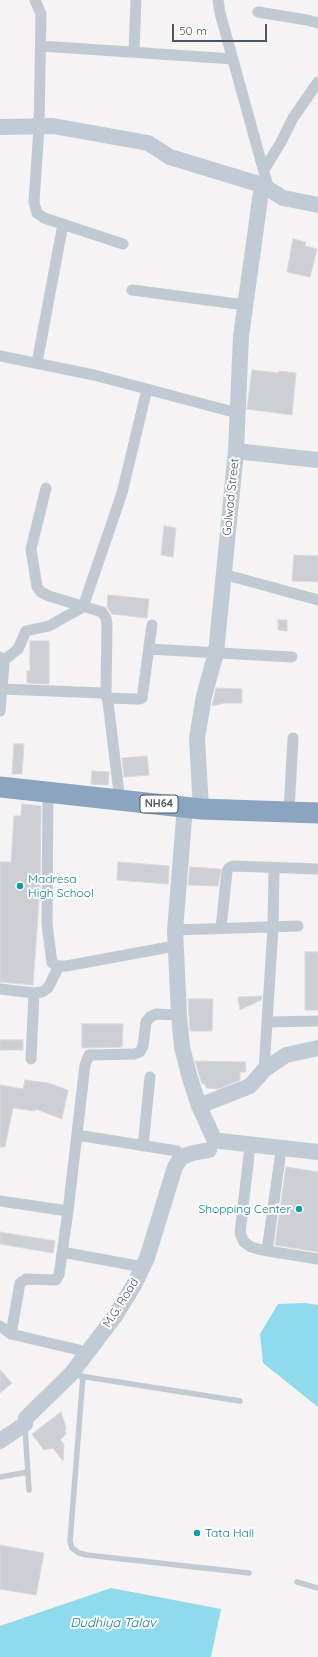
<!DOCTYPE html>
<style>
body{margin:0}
#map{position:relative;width:318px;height:1657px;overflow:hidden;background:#f5f3f3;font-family:Quicksand,sans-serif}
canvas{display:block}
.scale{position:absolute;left:172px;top:24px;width:95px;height:18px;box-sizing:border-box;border:2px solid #4a5661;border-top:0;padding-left:5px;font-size:12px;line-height:14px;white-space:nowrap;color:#4a5661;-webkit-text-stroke:3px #fff;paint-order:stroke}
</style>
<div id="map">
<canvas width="318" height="1657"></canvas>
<div class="scale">50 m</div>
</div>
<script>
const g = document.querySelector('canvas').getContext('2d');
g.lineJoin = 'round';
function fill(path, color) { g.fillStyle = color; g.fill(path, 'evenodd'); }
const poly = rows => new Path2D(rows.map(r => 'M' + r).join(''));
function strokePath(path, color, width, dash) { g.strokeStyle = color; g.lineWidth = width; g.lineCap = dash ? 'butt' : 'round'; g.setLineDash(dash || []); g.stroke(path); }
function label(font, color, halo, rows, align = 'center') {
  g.font = font + ' Quicksand,sans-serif'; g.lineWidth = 4; g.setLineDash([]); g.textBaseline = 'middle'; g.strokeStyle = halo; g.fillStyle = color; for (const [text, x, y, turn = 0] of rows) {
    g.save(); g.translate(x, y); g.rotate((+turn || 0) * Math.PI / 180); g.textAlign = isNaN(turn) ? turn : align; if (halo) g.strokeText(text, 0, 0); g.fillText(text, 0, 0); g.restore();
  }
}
const water = poly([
 [306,1303,318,1305,318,1407,263,1363,260,1334,278,1304],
 [111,1588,221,1609,211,1657,0,1657,0,1626]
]);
const building = poly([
 [293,239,306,242,305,246,317,249,310,277,287,272,293,239],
 [252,370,279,373,279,371,296,373,292,415,247,409,252,370],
 [164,526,176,528,173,557,161,555,164,526],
 [294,555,318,556,318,582,292,581,294,555],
 [108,595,149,599,147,618,112,614,107,607,108,595],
 [278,620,287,620,287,631,278,630,278,620],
 [30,641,49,641,49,684,27,683,27,671,30,671,30,641],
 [216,688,242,689,242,703,225,703,212,706,216,688],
 [14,744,24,744,22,774,12,774,14,744],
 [147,756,149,775,124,777,122,758,147,756],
 [92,771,109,772,108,785,91,784,92,771],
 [22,804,41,806,40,887,33,985,0,982,0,862,11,862,14,816,21,816,22,804],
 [118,862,169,866,168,884,117,880,118,862],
 [190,867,221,869,218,886,188,885,190,867],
 [305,952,318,952,318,1010,305,1010,305,952],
 [262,996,261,1000,240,1010,238,997,262,996],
 [188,999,213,999,212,1031,190,1031,188,999],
 [82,1024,123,1024,122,1047,82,1048,82,1024],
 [0,1040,23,1040,23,1050,0,1050,0,1040],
 [195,1061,245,1062,246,1072,240,1072,240,1080,218,1089,206,1088,205,1084,202,1084,195,1061],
 [25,1080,48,1083,68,1090,62,1119,36,1109,35,1111,13,1108,5,1147,0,1147,0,1085,23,1089,25,1080],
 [286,1167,318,1172,318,1252,275,1245,286,1167],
 [0,1232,55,1241,53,1253,0,1244,0,1232],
 [0,1370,12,1383,0,1393,0,1370],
 [61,1412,66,1428,65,1430,66,1434,60,1440,64,1444,63,1461,53,1448,44,1450,32,1434,61,1412],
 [0,1545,44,1553,36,1595,0,1589,0,1545]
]);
const lane = poly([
 [80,1376,240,1401],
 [83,1376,70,1541,72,1548,79,1553,87,1555,249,1573],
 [25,1427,29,1490],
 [0,1477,28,1472],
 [297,1582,318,1588]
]);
const street = poly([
 [35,0,41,14,39,127,34,202,37,213,44,218,123,244],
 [218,0,220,13,269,190],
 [258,12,307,20,318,23],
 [41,46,233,59],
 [134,52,136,0],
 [264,170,281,142,293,118,318,82],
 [132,290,245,305],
 [0,356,94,375,237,413],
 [37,363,63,224],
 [46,488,31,549,37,587,41,592,49,596,102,612,106,618,107,624,106,695],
 [223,574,318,600],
 [149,649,292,657],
 [0,657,3,661,4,665,0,711],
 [3,661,18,649,26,631,49,626,83,607,122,493,147,389],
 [2,689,102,693,106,695,108,702,120,801],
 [107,698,139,699,142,698,152,625],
 [48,792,47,924,52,963,59,966,66,966,175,946],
 [289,811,293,738],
 [221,928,227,871,229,868,233,866,318,869],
 [175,930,298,926],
 [0,989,34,993,42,992,48,988,59,966],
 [267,1022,318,1021],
 [31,1059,34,993],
 [264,1070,273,927,274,868],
 [77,1135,177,1151],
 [143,1146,150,1077],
 [249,1155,240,1233,244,1242,251,1247,262,1250,318,1259],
 [0,1201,68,1211],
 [267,1251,280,1158],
 [62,1252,143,1267],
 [0,1326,11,1334,79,1350],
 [11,1334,20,1283,26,1279,56,1280,59,1275,68,1211,85,1065,89,1055,135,1054,140,1052,143,1046,146,1022,150,1017,156,1014,179,1015]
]);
const secondary = poly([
 [0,127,53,126,148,143,170,157,262,185,283,198,318,205],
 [236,451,318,460],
 [185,807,175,930,179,1015,182,1047,189,1075,199,1106,214,1139],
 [201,809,197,738,204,696,216,653,236,451,241,336,262,185],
 [199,1106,250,1086,264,1070,286,1055,318,1048],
 [220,1141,318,1152],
 [0,1441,25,1424,26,1418,71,1374,115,1316,134,1285,147,1258,175,1167,178,1162,182,1157,193,1153,209,1150]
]);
const highway = poly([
 [0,787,201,809,318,813]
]);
const markers = [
 [20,886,4,"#0f9aa8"],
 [299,1209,4,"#0f9aa8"],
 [197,1533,4,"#0f9aa8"]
];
const shields = [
 [159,804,38]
];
const shieldNames = [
 ["NH64",159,804]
];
const streetNames = [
 ["Golwad Street",231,497,-84],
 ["M.G. Road",121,1303,-58]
];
const cultureNames = [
 ["Madresa",28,879],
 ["High School",28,893],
 ["Shopping Center",291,1209,"right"],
 ["Tata Hall",205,1533]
];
const waterNames = [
 ["Dudhiya Talav",113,1623]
];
fill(water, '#90daee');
fill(building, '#cdcfd5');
strokePath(building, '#d7d9de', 1);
strokePath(lane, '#c1cad2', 5.5);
strokePath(street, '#c1cad2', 11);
strokePath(secondary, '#c1cbd6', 16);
strokePath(highway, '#8ba5c1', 21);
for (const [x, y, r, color] of markers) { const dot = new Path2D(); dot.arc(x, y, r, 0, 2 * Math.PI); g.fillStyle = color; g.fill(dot); strokePath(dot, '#fff', 1.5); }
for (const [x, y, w] of shields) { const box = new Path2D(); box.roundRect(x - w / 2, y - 9, w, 18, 3); g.fillStyle = '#fff'; g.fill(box); strokePath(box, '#4a5661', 1); }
label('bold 11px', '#4a5661', null, shieldNames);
label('12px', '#4a5661', '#fff', streetNames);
label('12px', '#0d838f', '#fff', cultureNames, 'left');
label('italic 13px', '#0c7c9b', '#fff', waterNames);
</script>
